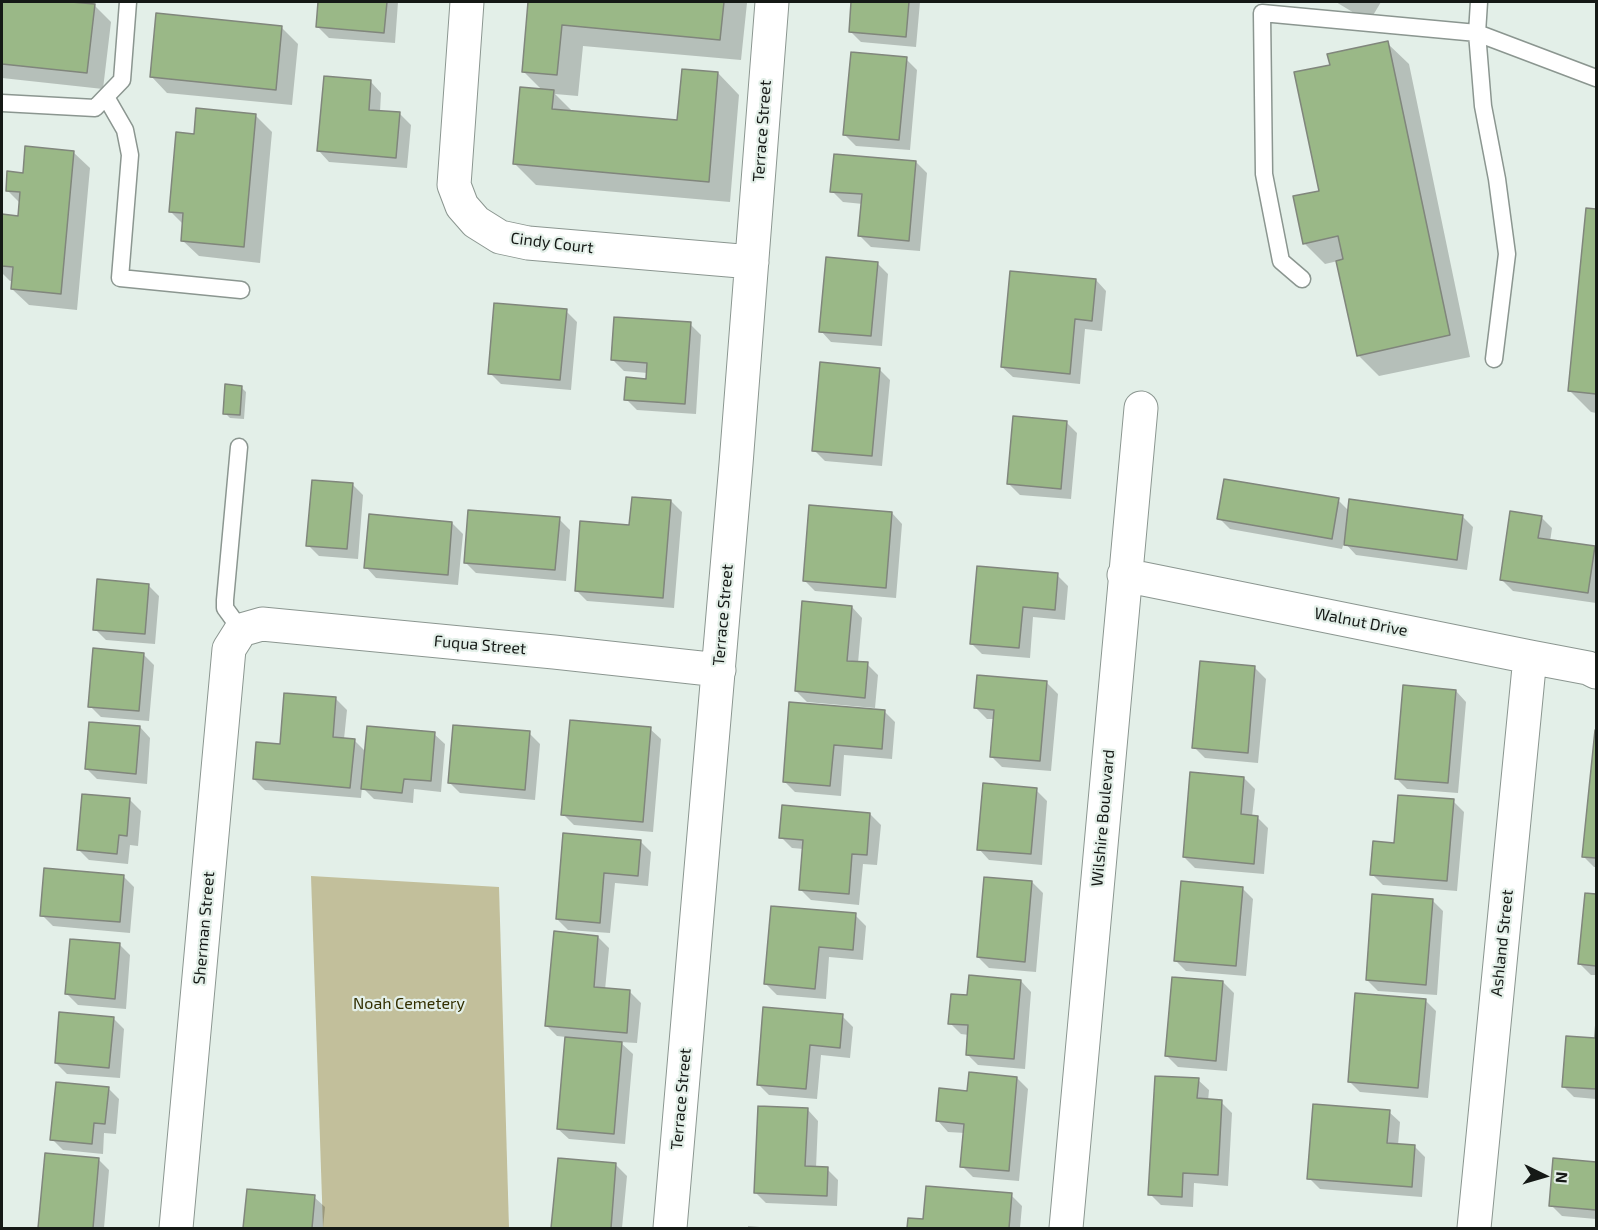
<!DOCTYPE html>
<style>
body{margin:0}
#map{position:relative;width:1598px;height:1230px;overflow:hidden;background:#e3efe8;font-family:"Exo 2",sans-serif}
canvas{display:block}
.frame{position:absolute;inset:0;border:3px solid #151916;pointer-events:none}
.north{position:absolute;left:1514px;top:1146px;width:60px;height:60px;-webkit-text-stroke:4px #e3efe8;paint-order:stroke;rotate:95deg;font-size:16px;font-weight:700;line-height:24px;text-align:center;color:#151916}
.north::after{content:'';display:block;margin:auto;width:21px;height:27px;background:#151916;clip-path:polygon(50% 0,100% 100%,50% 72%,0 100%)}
</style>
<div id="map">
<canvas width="1598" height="1230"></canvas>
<div class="frame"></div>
<div class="north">N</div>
</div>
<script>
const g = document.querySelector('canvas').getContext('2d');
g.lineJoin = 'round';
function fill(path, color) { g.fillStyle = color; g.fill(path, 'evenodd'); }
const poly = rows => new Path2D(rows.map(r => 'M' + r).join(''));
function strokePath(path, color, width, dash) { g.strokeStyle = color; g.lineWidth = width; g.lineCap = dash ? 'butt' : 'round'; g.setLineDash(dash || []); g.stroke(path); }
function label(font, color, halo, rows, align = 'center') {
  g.font = font + ' "Exo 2",sans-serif'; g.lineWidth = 4.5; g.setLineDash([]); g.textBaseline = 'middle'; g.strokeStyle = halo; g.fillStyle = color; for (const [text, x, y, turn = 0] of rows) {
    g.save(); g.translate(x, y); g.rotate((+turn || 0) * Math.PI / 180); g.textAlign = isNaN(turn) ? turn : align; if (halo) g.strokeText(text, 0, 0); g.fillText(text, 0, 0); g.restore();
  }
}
const green = poly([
 [311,876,499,887,509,1228,323,1228]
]);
const shadow = poly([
 [2,2,75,2,75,3,95,6,111,22,103,89,2,78],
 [320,2,398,2,395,43,329,38,318,27],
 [530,2,745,2,747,3,741,60,583,46,578,96,555,94,574,113,679,122,718,73,739,95,730,202,536,185,515,164,543,91,523,71],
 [853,2,920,2,916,47,861,42,850,31],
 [1336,2,1381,2,1369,22],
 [282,28,298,44,292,105,167,93,151,76],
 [1387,43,1409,64,1470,357,1379,376,1358,355,1338,261,1325,264,1304,243,1321,192,1332,66],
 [906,59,917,70,910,150,856,146,845,135],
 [371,82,381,93,380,112,400,114,411,125,407,168,329,162,319,151],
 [256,116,272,132,260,263,199,256,182,240,184,225,170,211,195,135],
 [73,152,90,168,77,310,29,305,12,289,13,281,10,281,2,273,2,216,19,217,21,204,7,190,24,174],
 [916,162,927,173,920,251,871,247,860,236,863,204,843,202,832,191],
 [1588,209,1596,210,1596,413,1591,412,1570,391],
 [877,263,888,274,882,346,831,342,821,331],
 [1096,280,1106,291,1102,331,1085,329,1080,384,1013,377,1002,367],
 [566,311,577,322,571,390,501,384,490,373],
 [690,324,701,335,696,414,637,410,626,399,647,380,648,373,624,371,613,360],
 [879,369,890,380,882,466,825,461,814,450],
 [241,387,246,392,244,419,230,418,225,413],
 [1066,422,1077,433,1071,499,1020,495,1009,484],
 [353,485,363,495,358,559,319,556,308,545],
 [1338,500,1349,511,1462,516,1473,527,1467,570,1356,555,1344,542,1342,549,1230,529,1219,518],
 [671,501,682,512,674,608,587,601,576,590,631,527],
 [892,513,902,524,896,598,815,591,804,580],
 [1541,517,1552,528,1550,542,1594,548,1596,550,1596,603,1513,591,1502,580],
 [559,519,570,530,566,581,476,573,465,562],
 [452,523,463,534,458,585,376,578,366,567],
 [1057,575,1068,586,1065,620,1033,617,1030,658,982,654,971,643],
 [148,585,159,596,155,644,106,640,95,629],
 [852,607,862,618,858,663,867,664,878,675,875,708,807,702,796,691],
 [143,654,154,665,149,721,101,717,90,706],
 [1255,668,1266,679,1258,763,1205,758,1194,747],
 [1047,683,1058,694,1051,771,1002,767,991,756,994,719,987,719,976,708],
 [1456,691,1466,702,1458,793,1407,789,1396,778],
 [336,699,347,710,344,739,354,740,366,752,434,734,445,744,441,792,414,789,413,803,374,799,362,787,361,798,265,790,254,779,281,745],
 [791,704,884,711,895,722,892,759,844,755,841,796,795,792,784,781],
 [140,727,150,738,147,784,97,779,86,768],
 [650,729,661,739,653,832,574,825,563,814],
 [1596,731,1596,867,1594,867,1583,856],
 [529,733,540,744,535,800,460,793,449,782],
 [1244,778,1255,789,1252,817,1257,817,1268,828,1264,874,1195,868,1184,857],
 [1036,790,1047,801,1042,865,989,860,979,849],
 [130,800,141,811,138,846,130,845,128,864,89,860,78,849],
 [1453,801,1464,812,1457,891,1383,885,1372,874,1395,844],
 [870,814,881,825,877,865,863,864,859,905,811,900,801,890,804,849,792,848,781,837],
 [565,835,640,841,651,852,648,886,615,883,610,933,568,930,557,919],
 [123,876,134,887,130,933,53,926,42,915],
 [1032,882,1043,893,1036,972,989,968,978,957],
 [1242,888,1253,899,1246,976,1186,971,1175,960],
 [1586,895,1596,896,1596,975,1591,975,1580,964],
 [1432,900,1443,911,1437,995,1378,991,1367,980],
 [855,915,866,926,863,960,829,957,826,999,777,995,766,984],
 [598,937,609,948,605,990,630,992,641,1003,637,1043,620,1042,633,1054,625,1144,569,1139,558,1129,566,1037,557,1036,546,1025],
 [120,945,130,955,126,1009,78,1005,67,994],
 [1021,981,1031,992,1025,1069,978,1065,967,1054,969,1035,961,1034,950,1023,969,997],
 [1223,982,1234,993,1227,1071,1178,1067,1167,1056],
 [1425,1000,1436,1011,1428,1098,1360,1092,1349,1081],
 [842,1016,853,1027,850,1058,821,1055,817,1099,769,1095,758,1084],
 [113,1018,124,1029,120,1078,67,1074,56,1063],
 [1567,1037,1596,1040,1596,1099,1574,1097,1563,1086],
 [1017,1078,1028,1089,1019,1181,973,1177,962,1166,965,1133,948,1132,938,1121,968,1092],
 [1198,1080,1209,1090,1208,1101,1221,1102,1232,1113,1228,1186,1194,1183,1193,1207,1161,1205,1150,1194],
 [108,1088,119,1099,116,1134,104,1133,103,1154,63,1150,52,1139],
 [808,1110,818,1121,816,1168,827,1169,838,1180,837,1206,766,1203,755,1192],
 [1389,1112,1400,1122,1398,1145,1414,1146,1425,1157,1422,1197,1320,1189,1309,1178],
 [46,1155,98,1159,109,1170,104,1228,40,1228],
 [1555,1159,1596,1163,1596,1219,1562,1216,1551,1205],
 [559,1160,616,1165,627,1176,622,1228,553,1228],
 [248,1191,314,1197,325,1207,323,1228,245,1228],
 [1011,1195,1022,1206,1020,1228,908,1228,909,1220,924,1221],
 [748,1226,772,1228,748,1228]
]);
const building = poly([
 [2,2,71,2,95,4,87,73,2,64,2,2],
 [318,2,387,2,384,33,316,27,318,2],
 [528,2,724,2,720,40,562,25,557,75,522,72,528,2],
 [851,2,909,2,906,37,849,32,851,2],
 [156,13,282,26,276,90,150,77,156,13],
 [1388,41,1450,335,1357,356,1336,261,1343,259,1338,236,1303,244,1293,196,1319,191,1294,72,1330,65,1327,54,1388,41],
 [851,52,907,57,899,140,843,135,851,52],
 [682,69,718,72,709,182,513,164,520,87,554,90,552,109,677,120,682,69],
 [324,76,371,80,369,110,400,112,396,158,317,151,324,76],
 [196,108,256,114,244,247,181,241,183,213,169,212,176,132,194,134,196,108],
 [25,146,74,151,61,294,11,289,13,267,2,266,2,214,18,216,20,192,6,191,7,171,23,173,25,146],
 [834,154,916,161,909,241,858,236,862,194,830,192,834,154],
 [1586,208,1596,209,1596,394,1568,391,1586,208],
 [826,257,878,262,871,336,819,332,826,257],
 [1010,271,1096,279,1092,321,1075,319,1070,374,1001,367,1010,271],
 [494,303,567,309,560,380,488,374,494,303],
 [614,317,691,322,685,404,624,400,626,377,646,379,647,363,611,360,614,317],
 [820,362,880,368,872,456,812,451,820,362],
 [225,384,242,386,240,415,223,414,225,384],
 [1013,416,1067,421,1061,489,1007,484,1013,416],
 [1224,479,1339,498,1332,539,1217,519,1224,479],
 [312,480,353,483,347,549,306,546,312,480],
 [632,497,671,500,663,598,575,591,580,521,629,525,632,497],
 [1349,499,1463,515,1457,560,1344,545,1349,499],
 [809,505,892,512,886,588,803,581,809,505],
 [468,510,560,517,555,570,464,563,468,510],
 [1510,511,1542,516,1538,538,1595,546,1588,593,1500,580,1510,511],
 [369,514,452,522,448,575,364,568,369,514],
 [977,566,1058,573,1055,610,1023,607,1019,648,970,644,977,566],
 [97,579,149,584,145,634,93,630,97,579],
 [802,601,852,606,847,661,868,662,865,698,795,691,802,601],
 [93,648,144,653,139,711,88,707,93,648],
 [1200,661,1255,666,1248,753,1192,748,1200,661],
 [977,675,1047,681,1040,761,990,757,994,710,974,708,977,675],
 [1403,685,1456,690,1448,783,1395,779,1403,685],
 [284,693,336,697,333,737,355,739,350,788,253,779,256,742,280,744,284,693],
 [789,702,885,710,882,749,834,745,830,786,783,782,789,702],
 [570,720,651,727,643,822,561,815,570,720],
 [89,722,140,726,136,774,85,769,89,722],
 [453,725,530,731,525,790,448,783,453,725],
 [367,726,435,732,431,781,404,779,402,793,361,789,367,726],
 [1595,730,1596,730,1596,858,1582,857,1595,730],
 [1190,772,1244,777,1241,814,1258,816,1254,864,1183,857,1190,772],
 [983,783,1037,788,1031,854,977,850,983,783],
 [82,794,130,798,127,836,119,835,117,854,77,850,82,794],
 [1398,795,1454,799,1447,881,1370,875,1373,841,1394,843,1398,795],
 [782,805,870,813,867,855,852,854,849,894,799,890,803,840,779,838,782,805],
 [563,833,641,840,638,876,604,873,600,923,556,919,563,833],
 [44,868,124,875,120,922,40,916,44,868],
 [984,877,1032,881,1025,962,977,957,984,877],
 [1181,881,1243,887,1236,966,1174,961,1181,881],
 [1585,893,1596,894,1596,966,1578,964,1585,893],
 [1372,894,1433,899,1426,985,1366,980,1372,894],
 [771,906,856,913,853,950,819,947,815,989,764,984,771,906],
 [554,931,598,936,594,987,630,990,627,1033,545,1026,554,931],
 [70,939,120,943,115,999,65,994,70,939],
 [969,975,1021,980,1014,1059,966,1055,968,1025,948,1024,951,994,967,995,969,975],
 [1172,977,1223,981,1216,1061,1165,1056,1172,977],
 [1355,993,1426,999,1418,1088,1348,1082,1355,993],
 [763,1007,843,1014,840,1048,810,1045,806,1089,757,1085,763,1007],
 [59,1012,114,1017,109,1068,55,1063,59,1012],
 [1596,1021,1596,1089,1562,1087,1566,1036,1595,1038,1596,1021],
 [565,1037,622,1042,614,1134,557,1129,565,1037],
 [969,1072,1017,1077,1009,1171,960,1167,964,1124,936,1121,939,1088,967,1091,969,1072],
 [1155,1076,1199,1078,1197,1098,1222,1100,1218,1175,1183,1173,1182,1197,1148,1195,1155,1076],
 [56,1082,109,1087,105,1124,94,1123,92,1144,50,1140,56,1082],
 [1313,1104,1390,1110,1387,1143,1415,1145,1412,1187,1307,1179,1313,1104],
 [758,1106,808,1108,805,1166,828,1167,827,1196,754,1193,758,1106],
 [45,1153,99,1158,93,1228,38,1228,45,1153],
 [558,1158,616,1163,611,1228,551,1228,558,1158],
 [1553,1158,1596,1162,1596,1210,1549,1206,1553,1158],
 [926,1186,1012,1193,1009,1228,907,1228,908,1218,923,1219,926,1186],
 [247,1189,315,1195,312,1228,243,1228,247,1189]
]);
const service = poly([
 [1479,2,1477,33,1596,78],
 [106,97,125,130,130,155,120,278,241,290],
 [2,103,95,108,122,80,128,2],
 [1302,279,1281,261,1264,174,1262,13,1477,33,1483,106,1497,179,1507,254,1494,359],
 [239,447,225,600,225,608,241,630]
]);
const minor = poly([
 [467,2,454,185,462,206,476,222,500,237,528,243,752,262],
 [1124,575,1530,657,1588,668,1596,672],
 [176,1228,229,649,241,630,262,624,554,652,719,670],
 [670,1228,736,464,772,2],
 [1066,1228,1141,408],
 [1474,1228,1530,657]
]);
const streetNames = [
 ["Terrace Street",762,131,-86],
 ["Cindy Court",552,243,7],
 ["Terrace Street",723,615,-85],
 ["Walnut Drive",1361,622,11],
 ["Fuqua Street",480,645,5],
 ["Wilshire Boulevard",1103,818,-85],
 ["Sherman Street",204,928,-85],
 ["Ashland Street",1502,943,-84],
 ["Terrace Street",681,1099,-85]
];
const parkNames = [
 ["Noah Cemetery",409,1004]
];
fill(green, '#c2bf9b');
fill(shadow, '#0003');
fill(building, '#9ab887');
strokePath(building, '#80867c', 1.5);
strokePath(service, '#8b9690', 19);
strokePath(minor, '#8b9690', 35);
strokePath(service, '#fff', 16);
strokePath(minor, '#fff', 33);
label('16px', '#151916', '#e3efe8', streetNames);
label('16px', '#322f00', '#e3efe8', parkNames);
</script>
